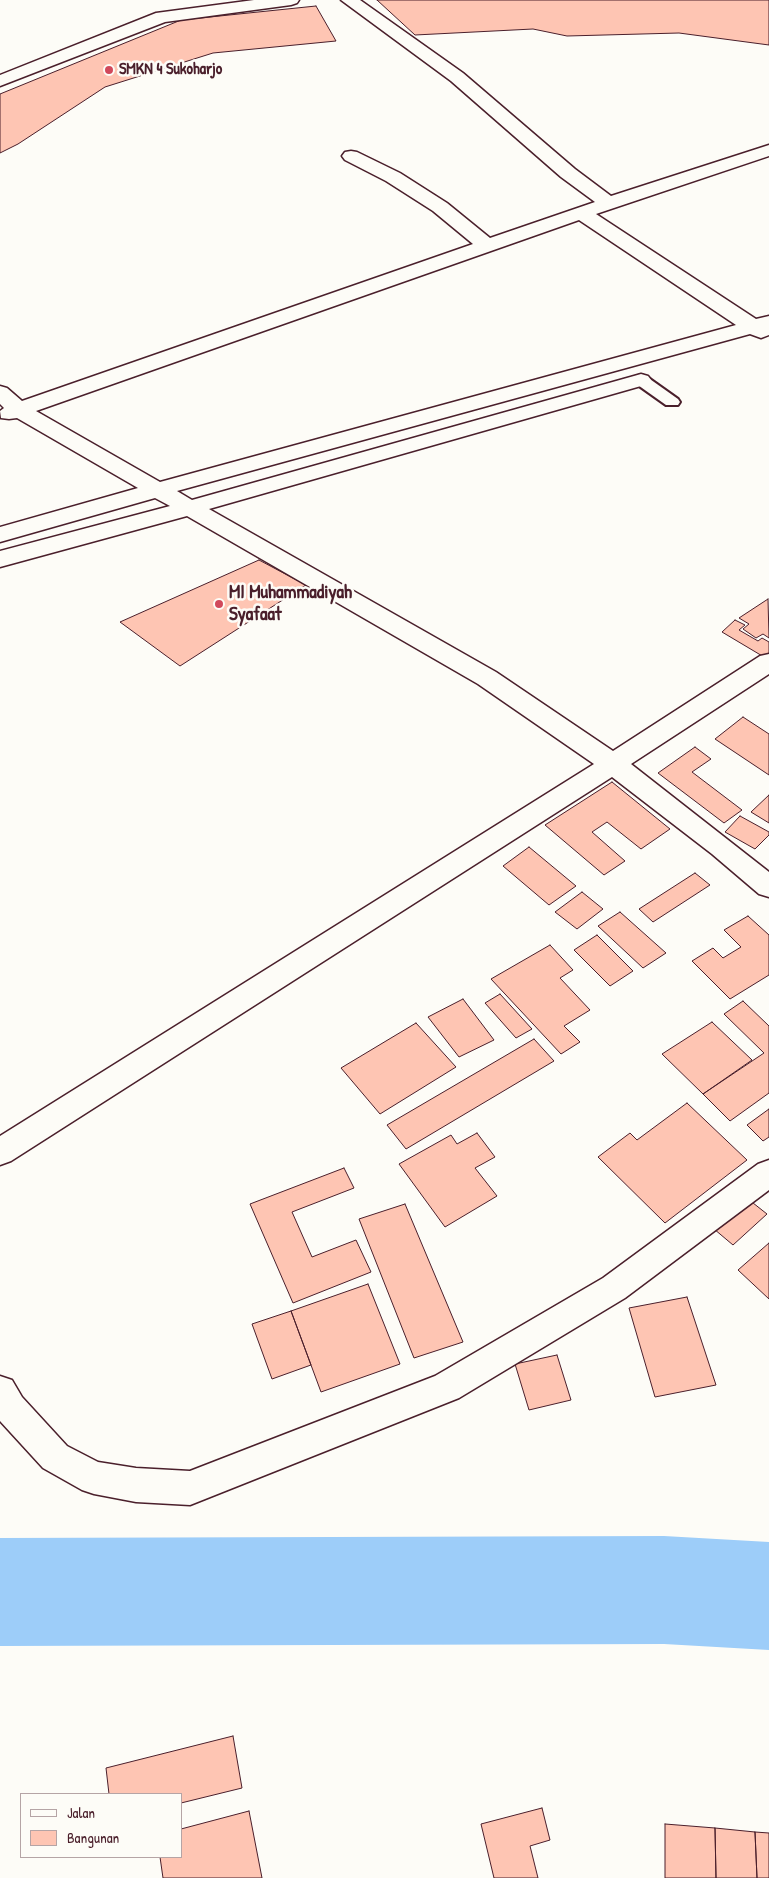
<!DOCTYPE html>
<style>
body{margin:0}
#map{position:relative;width:769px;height:1878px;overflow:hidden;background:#fdfcf7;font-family:"Patrick Hand",sans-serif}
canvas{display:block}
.legend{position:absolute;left:20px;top:1793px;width:162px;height:65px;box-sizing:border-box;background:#fdfcf7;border:1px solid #b5a4a5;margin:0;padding:6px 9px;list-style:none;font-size:15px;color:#4a1f2b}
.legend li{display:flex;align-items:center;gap:10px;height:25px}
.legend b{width:25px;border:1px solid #b5a4a5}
</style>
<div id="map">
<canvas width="769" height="1878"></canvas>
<ul class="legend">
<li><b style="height:6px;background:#fdfcf7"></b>Jalan</li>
<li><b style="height:14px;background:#fec5b3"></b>Bangunan</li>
</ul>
</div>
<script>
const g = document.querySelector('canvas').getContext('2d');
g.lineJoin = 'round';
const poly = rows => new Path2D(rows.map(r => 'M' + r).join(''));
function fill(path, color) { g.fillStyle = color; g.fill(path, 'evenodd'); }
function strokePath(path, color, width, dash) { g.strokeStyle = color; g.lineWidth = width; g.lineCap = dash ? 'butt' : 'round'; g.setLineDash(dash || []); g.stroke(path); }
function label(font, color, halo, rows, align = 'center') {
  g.font = font + ' "Patrick Hand",sans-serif'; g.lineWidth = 5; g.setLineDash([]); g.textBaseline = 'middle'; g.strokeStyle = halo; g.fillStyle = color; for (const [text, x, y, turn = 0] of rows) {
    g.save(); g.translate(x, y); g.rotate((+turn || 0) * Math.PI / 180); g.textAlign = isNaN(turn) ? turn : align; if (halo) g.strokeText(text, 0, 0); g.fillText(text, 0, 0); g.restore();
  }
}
const river = poly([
 [664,1536,769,1542,769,1650,664,1644,0,1646,0,1538,664,1536]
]);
const building = poly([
 [377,0,769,0,769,45,679,33,567,36,533,29,415,35,377,0],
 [316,6,336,41,213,53,105,87,18,144,0,153,0,94,181,20,316,6],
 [259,560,306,585,180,666,120,622,259,560],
 [768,599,769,638,763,634,756,638,743,629,749,624,739,618,768,599],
 [735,620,745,625,739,630,758,641,762,638,769,642,769,660,722,632,735,620],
 [743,717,769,734,769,775,715,739,743,717],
 [695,747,711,759,692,772,742,810,724,823,658,773,695,747],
 [612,782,670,829,641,849,607,822,592,832,625,861,604,875,545,825,612,782],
 [769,795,769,823,751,812,769,795],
 [740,816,769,832,769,835,755,849,725,832,740,816],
 [529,847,576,886,549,905,503,866,529,847],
 [695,873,710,885,653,922,639,909,695,873],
 [582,892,603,909,577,929,555,912,582,892],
 [620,912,666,953,643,968,598,926,620,912],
 [748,916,769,935,769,975,730,999,692,961,713,948,723,958,741,947,724,930,748,916],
 [597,935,633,971,610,986,574,950,597,935],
 [550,945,573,970,560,978,590,1010,564,1026,580,1042,561,1054,491,979,550,945],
 [500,994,532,1029,516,1038,485,1003,500,994],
 [463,999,494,1040,459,1057,428,1017,463,999],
 [743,1001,769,1026,769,1093,730,1121,703,1094,764,1053,724,1014,743,1001],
 [712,1022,752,1060,703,1094,662,1054,712,1022],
 [416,1023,456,1067,380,1114,341,1068,416,1023],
 [534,1039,554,1061,406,1149,387,1125,534,1039],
 [687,1103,747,1160,665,1223,598,1157,630,1133,637,1140,687,1103],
 [769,1109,769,1137,763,1141,747,1125,769,1109],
 [477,1133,495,1157,475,1168,497,1196,445,1227,399,1164,451,1135,457,1144,477,1133],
 [344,1168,354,1188,292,1212,312,1257,356,1240,371,1272,293,1303,250,1204,344,1168],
 [748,1199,767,1214,733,1245,714,1229,748,1199],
 [405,1204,463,1342,414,1358,359,1219,405,1204],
 [769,1243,769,1299,738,1270,769,1243],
 [368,1284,400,1364,321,1392,291,1311,368,1284],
 [687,1297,716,1385,655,1397,629,1308,687,1297],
 [291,1311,311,1365,272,1379,252,1324,291,1311],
 [557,1355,571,1400,529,1410,515,1364,557,1355],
 [233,1736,242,1788,181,1803,181,1794,109,1794,106,1768,233,1736],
 [542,1808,550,1840,530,1846,538,1878,494,1878,481,1824,542,1808],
 [249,1811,262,1878,163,1878,160,1857,181,1857,181,1829,249,1811],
 [665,1824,715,1828,716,1878,665,1878,665,1824],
 [715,1828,755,1832,757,1878,716,1878,715,1828],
 [755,1832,769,1833,769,1878,757,1878,755,1832]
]);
const service = poly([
 [641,375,647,377,678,399,680,402,678,405,666,405,635,383,633,380,635,377,641,375]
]);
const minor = poly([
 [254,0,299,0,297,3,291,5,165,22,0,86,0,75,156,13,254,0],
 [341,0,360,0,463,73,575,169,611,196,769,145,769,156,596,214,756,319,769,316,769,335,761,338,750,334,177,491,192,500,634,376,641,374,648,376,651,380,648,384,209,509,496,672,613,751,760,656,769,654,769,674,631,764,769,872,769,897,759,894,712,854,612,777,11,1161,0,1165,0,1136,594,764,478,684,187,516,0,567,0,551,170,506,155,498,0,542,0,527,138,488,17,418,9,419,1,418,0,411,4,408,0,404,0,386,7,388,22,401,473,244,433,211,386,181,345,160,342,156,345,152,351,151,357,152,400,173,447,203,490,238,595,202,561,177,451,81,341,0],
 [579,220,736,325,160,482,36,411,579,220],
 [769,1160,769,1190,625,1298,459,1398,190,1505,136,1502,94,1494,82,1490,43,1468,0,1421,0,1376,12,1380,22,1397,67,1446,98,1462,136,1468,190,1471,435,1376,603,1278,758,1164,769,1160]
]);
const markers = [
 [109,70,5,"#d1495b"],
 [219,604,5,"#d1495b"]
];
const farPoinames = [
 ["SMKN 4 Sukoharjo",119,70]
];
const poiNames = [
 ["MI Muhammadiyah",229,593],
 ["Syafaat",229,615]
];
fill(river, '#9dcdf9');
fill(building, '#fec5b3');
strokePath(building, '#4a1f2b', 1);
strokePath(service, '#4a1f2b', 4);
strokePath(minor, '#4a1f2b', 3);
fill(service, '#fdfcf7');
fill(minor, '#fdfcf7');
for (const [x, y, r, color] of markers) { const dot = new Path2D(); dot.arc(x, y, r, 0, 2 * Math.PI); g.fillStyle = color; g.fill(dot); strokePath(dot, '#fdfcf7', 2); }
label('bold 16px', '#4a1f2b', '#fdfcf7', farPoinames, 'left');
label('bold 19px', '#4a1f2b', '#fdfcf7', poiNames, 'left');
</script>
